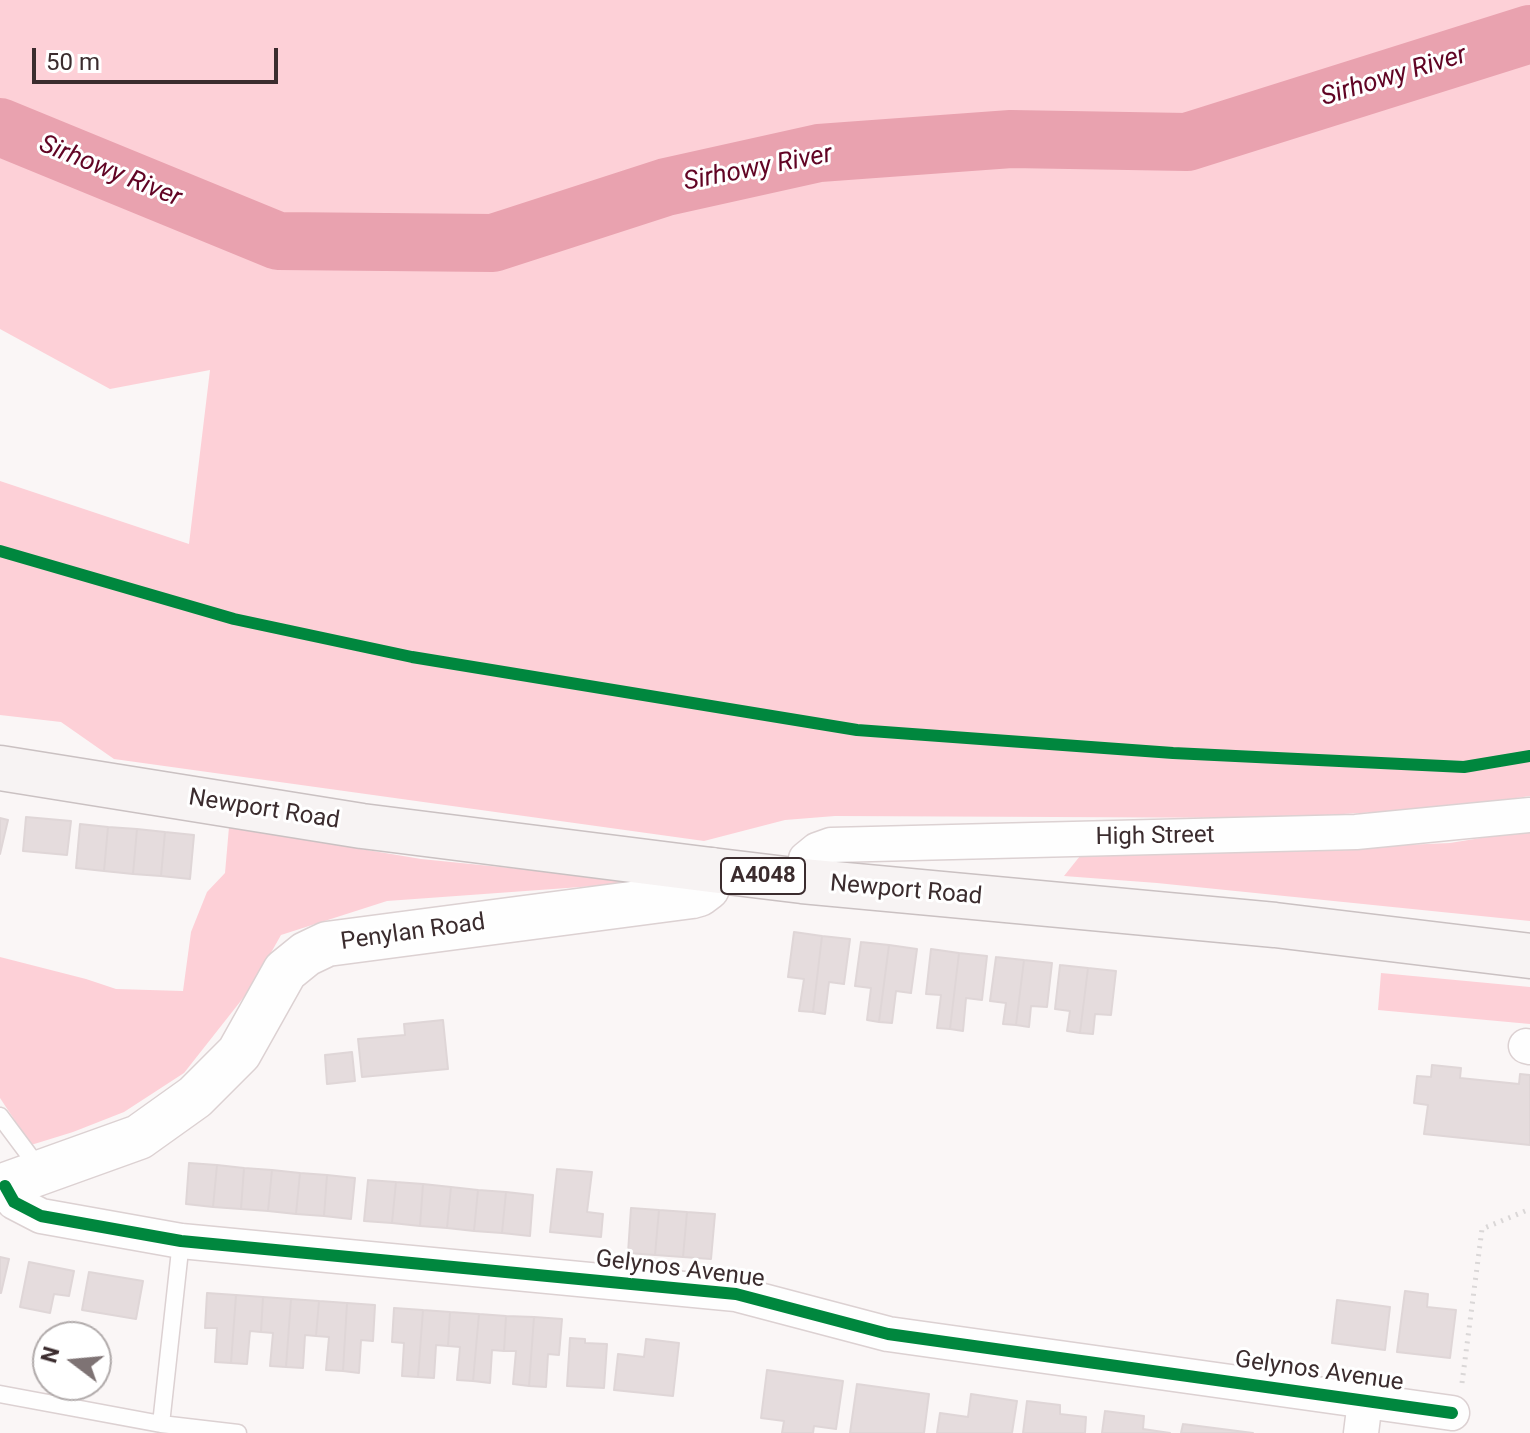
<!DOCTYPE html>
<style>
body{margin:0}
#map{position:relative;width:1530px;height:1433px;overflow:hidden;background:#faf6f6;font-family:Roboto,sans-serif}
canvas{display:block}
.north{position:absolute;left:32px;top:1321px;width:80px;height:80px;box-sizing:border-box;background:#fff;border:2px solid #b1abab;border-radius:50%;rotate:286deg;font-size:22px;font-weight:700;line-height:32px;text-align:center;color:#3b2c2e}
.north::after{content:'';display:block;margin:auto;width:28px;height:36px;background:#7e7374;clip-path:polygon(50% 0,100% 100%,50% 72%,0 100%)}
.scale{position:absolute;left:32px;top:48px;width:246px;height:36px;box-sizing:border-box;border:4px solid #3b2c2e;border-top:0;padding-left:10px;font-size:24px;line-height:28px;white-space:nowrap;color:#3b2c2e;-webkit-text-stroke:6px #fff;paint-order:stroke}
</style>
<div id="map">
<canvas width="1530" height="1433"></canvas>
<div class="north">N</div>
<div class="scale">50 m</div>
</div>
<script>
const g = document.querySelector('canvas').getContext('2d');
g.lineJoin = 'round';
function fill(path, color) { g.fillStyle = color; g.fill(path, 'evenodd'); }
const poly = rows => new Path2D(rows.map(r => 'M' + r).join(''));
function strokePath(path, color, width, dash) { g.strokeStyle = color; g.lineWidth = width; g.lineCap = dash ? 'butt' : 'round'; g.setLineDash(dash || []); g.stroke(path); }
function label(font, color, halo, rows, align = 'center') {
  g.font = font + ' Roboto,sans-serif'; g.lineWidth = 6; g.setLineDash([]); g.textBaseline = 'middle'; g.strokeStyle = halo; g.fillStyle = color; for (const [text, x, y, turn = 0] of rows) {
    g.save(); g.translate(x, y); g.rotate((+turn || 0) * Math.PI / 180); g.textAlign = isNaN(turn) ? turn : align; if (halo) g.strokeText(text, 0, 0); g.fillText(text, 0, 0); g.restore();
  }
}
const green = poly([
 [0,0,1530,0,1530,796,1448,808,1274,818,835,816,785,820,704,841,114,759,61,722,0,715,0,481,189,544,210,370,110,389,0,329],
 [229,827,421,859,650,882,387,901,281,935,251,988,184,1073,124,1112,73,1132,31,1145,0,1098,0,957,86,979,116,989,183,991,191,932,207,892,225,873],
 [1530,830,1530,921,1157,883,1064,876,1080,856,1289,850,1450,843],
 [1381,973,1530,987,1530,1024,1378,1010]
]);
const river = poly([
 [0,127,278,241,493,243,666,187,819,153,1011,139,1187,142,1530,34]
]);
const building = poly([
 [26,817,71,821,67,855,23,851,26,817],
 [0,818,8,820,0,854,0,818],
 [80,824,108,827,104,871,76,868,80,824],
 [108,827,137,829,133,874,104,871,108,827],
 [137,829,165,832,161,876,133,874,137,829],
 [165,832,194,835,190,879,161,876,165,832],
 [794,932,822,936,813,1012,799,1011,804,979,788,977,794,932],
 [822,936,850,939,844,984,829,982,825,1014,813,1012,822,936],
 [861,942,889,945,879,1022,867,1020,871,988,855,986,861,942],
 [889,945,917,949,911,993,896,991,892,1023,879,1022,889,945],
 [931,949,959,953,950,1029,937,1028,941,995,926,994,931,949],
 [959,953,987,956,982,1000,966,998,963,1031,950,1029,959,953],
 [996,957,1024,960,1016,1025,1003,1024,1006,1003,990,1001,996,957],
 [1024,960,1052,963,1047,1007,1031,1006,1029,1027,1016,1025,1024,960],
 [1060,965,1088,968,1080,1033,1067,1031,1070,1011,1055,1009,1060,965],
 [1088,968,1116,971,1111,1015,1095,1014,1093,1034,1080,1033,1088,968],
 [443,1020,448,1069,362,1077,358,1039,405,1035,404,1024,443,1020],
 [352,1052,355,1081,327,1084,325,1055,352,1052],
 [1432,1065,1461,1068,1460,1078,1519,1084,1520,1074,1530,1075,1530,1145,1424,1134,1428,1105,1414,1103,1417,1076,1431,1077,1432,1065],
 [189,1163,217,1165,213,1207,186,1204,189,1163],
 [217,1165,244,1168,241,1209,213,1207,217,1165],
 [244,1168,272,1170,268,1211,241,1209,244,1168],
 [557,1169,592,1172,587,1212,603,1214,601,1237,550,1232,557,1169],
 [272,1170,300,1173,296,1214,268,1211,272,1170],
 [300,1173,327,1175,324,1216,296,1214,300,1173],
 [327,1175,355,1178,351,1219,324,1216,327,1175],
 [368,1180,396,1182,392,1223,364,1221,368,1180],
 [396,1182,423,1184,420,1226,392,1223,396,1182],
 [423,1184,451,1187,447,1228,420,1226,423,1184],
 [451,1187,478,1190,474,1231,447,1228,451,1187],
 [478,1190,506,1192,502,1233,474,1231,478,1190],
 [506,1192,533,1195,530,1236,502,1233,506,1192],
 [631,1208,659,1210,655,1255,628,1253,631,1208],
 [659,1210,687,1212,683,1257,655,1255,659,1210],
 [687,1212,715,1214,711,1259,683,1257,687,1212],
 [0,1257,9,1259,1,1293,0,1293,0,1257],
 [29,1262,74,1271,69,1296,54,1294,50,1313,20,1307,29,1262],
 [89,1272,143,1281,136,1319,82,1310,89,1272],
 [1405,1291,1428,1294,1427,1307,1456,1310,1450,1358,1397,1352,1405,1291],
 [207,1293,236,1295,231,1363,215,1362,217,1328,205,1328,207,1293],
 [236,1295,263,1297,261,1332,250,1331,247,1364,231,1363,236,1295],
 [263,1297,291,1299,286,1367,270,1366,273,1333,261,1332,263,1297],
 [291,1299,319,1301,316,1336,305,1335,303,1368,286,1367,291,1299],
 [1337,1300,1390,1307,1385,1350,1332,1343,1337,1300],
 [319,1301,347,1303,343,1371,326,1370,329,1337,316,1336,319,1301],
 [347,1303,375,1305,373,1341,361,1340,359,1373,343,1371,347,1303],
 [394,1308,423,1310,418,1377,402,1376,404,1343,392,1342,394,1308],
 [423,1310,450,1312,448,1346,436,1345,434,1378,418,1377,423,1310],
 [450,1312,479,1314,473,1381,457,1380,460,1347,448,1346,450,1312],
 [479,1314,506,1316,504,1351,492,1350,490,1383,473,1381,479,1314],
 [506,1316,534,1317,529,1386,513,1384,516,1351,504,1351,506,1316],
 [534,1317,562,1319,559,1355,548,1354,546,1387,529,1386,534,1317],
 [570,1338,585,1339,585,1343,607,1344,604,1388,567,1386,570,1338],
 [646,1339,679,1343,673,1396,614,1390,618,1354,644,1357,646,1339],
 [767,1370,843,1381,836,1429,814,1426,813,1433,782,1433,784,1421,761,1418,767,1370],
 [857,1384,929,1394,924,1433,850,1433,857,1384],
 [971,1394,1017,1401,1012,1433,937,1433,940,1413,968,1417,971,1394],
 [1027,1401,1060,1405,1060,1414,1086,1417,1085,1433,1023,1433,1027,1401],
 [1105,1411,1144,1416,1143,1429,1170,1433,1102,1433,1105,1411],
 [1183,1424,1253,1433,1181,1433,1183,1424]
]);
const path = poly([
 [1462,1383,1482,1229,1530,1209]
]);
const lane = poly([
 [0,1116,41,1171],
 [0,1394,161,1424,238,1433],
 [161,1424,181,1241]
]);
const street = poly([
 [802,881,806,859,817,850,831,845,1356,832,1530,815],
 [1526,1046,1530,1047],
 [5,1186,14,1202,41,1216,181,1241,736,1294,888,1334,1452,1413],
 [1361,1433,1365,1401]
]);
const secondary = poly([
 [0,1187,139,1137,195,1097,239,1053,285,971,306,954,327,944,692,896,699,894,707,888,711,870]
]);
const primary = poly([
 [0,768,362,826,711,870,802,881,1275,925,1530,956]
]);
const cycleway = poly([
 [0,551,234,619,412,657,857,730,1173,753,1464,767,1530,756],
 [5,1186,14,1202,41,1216,181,1241,736,1294,888,1334,1452,1413]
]);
const shields = [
 [763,876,84]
];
const shieldNames = [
 ["A4048",763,876]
];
const streetNames = [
 ["Newport Road",264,810,9],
 ["High Street",1155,837,-1],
 ["Newport Road",906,891,5],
 ["Penylan Road",413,933,-8],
 ["Gelynos Avenue",680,1270,7],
 ["Gelynos Avenue",1319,1372,8]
];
const waterNames = [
 ["Sirhowy River",1394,77,-17],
 ["Sirhowy River",758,169,-11],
 ["Sirhowy River",110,172,22]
];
fill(green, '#fdd0d7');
strokePath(river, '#e9a2af', 58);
fill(building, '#e5dcdd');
strokePath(building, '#dfd6d7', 2);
strokePath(lane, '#dcd1d2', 19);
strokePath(street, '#dcd1d2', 37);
strokePath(secondary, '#dcd1d2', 47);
strokePath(primary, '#cac1c2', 47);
strokePath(path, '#dad7d7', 5, [2, 6]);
strokePath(lane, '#fefefe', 16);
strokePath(street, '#fefefe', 34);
strokePath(secondary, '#fefefe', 44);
strokePath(primary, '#f7f3f3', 44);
strokePath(cycleway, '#00873e', 12);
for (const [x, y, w] of shields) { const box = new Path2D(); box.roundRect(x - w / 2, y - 18, w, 36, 6); g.fillStyle = '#fff'; g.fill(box); strokePath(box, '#3b2c2e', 2); }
label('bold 22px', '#3b2c2e', null, shieldNames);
label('24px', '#3b2c2e', '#fff', streetNames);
label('italic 26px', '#610424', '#fff', waterNames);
</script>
